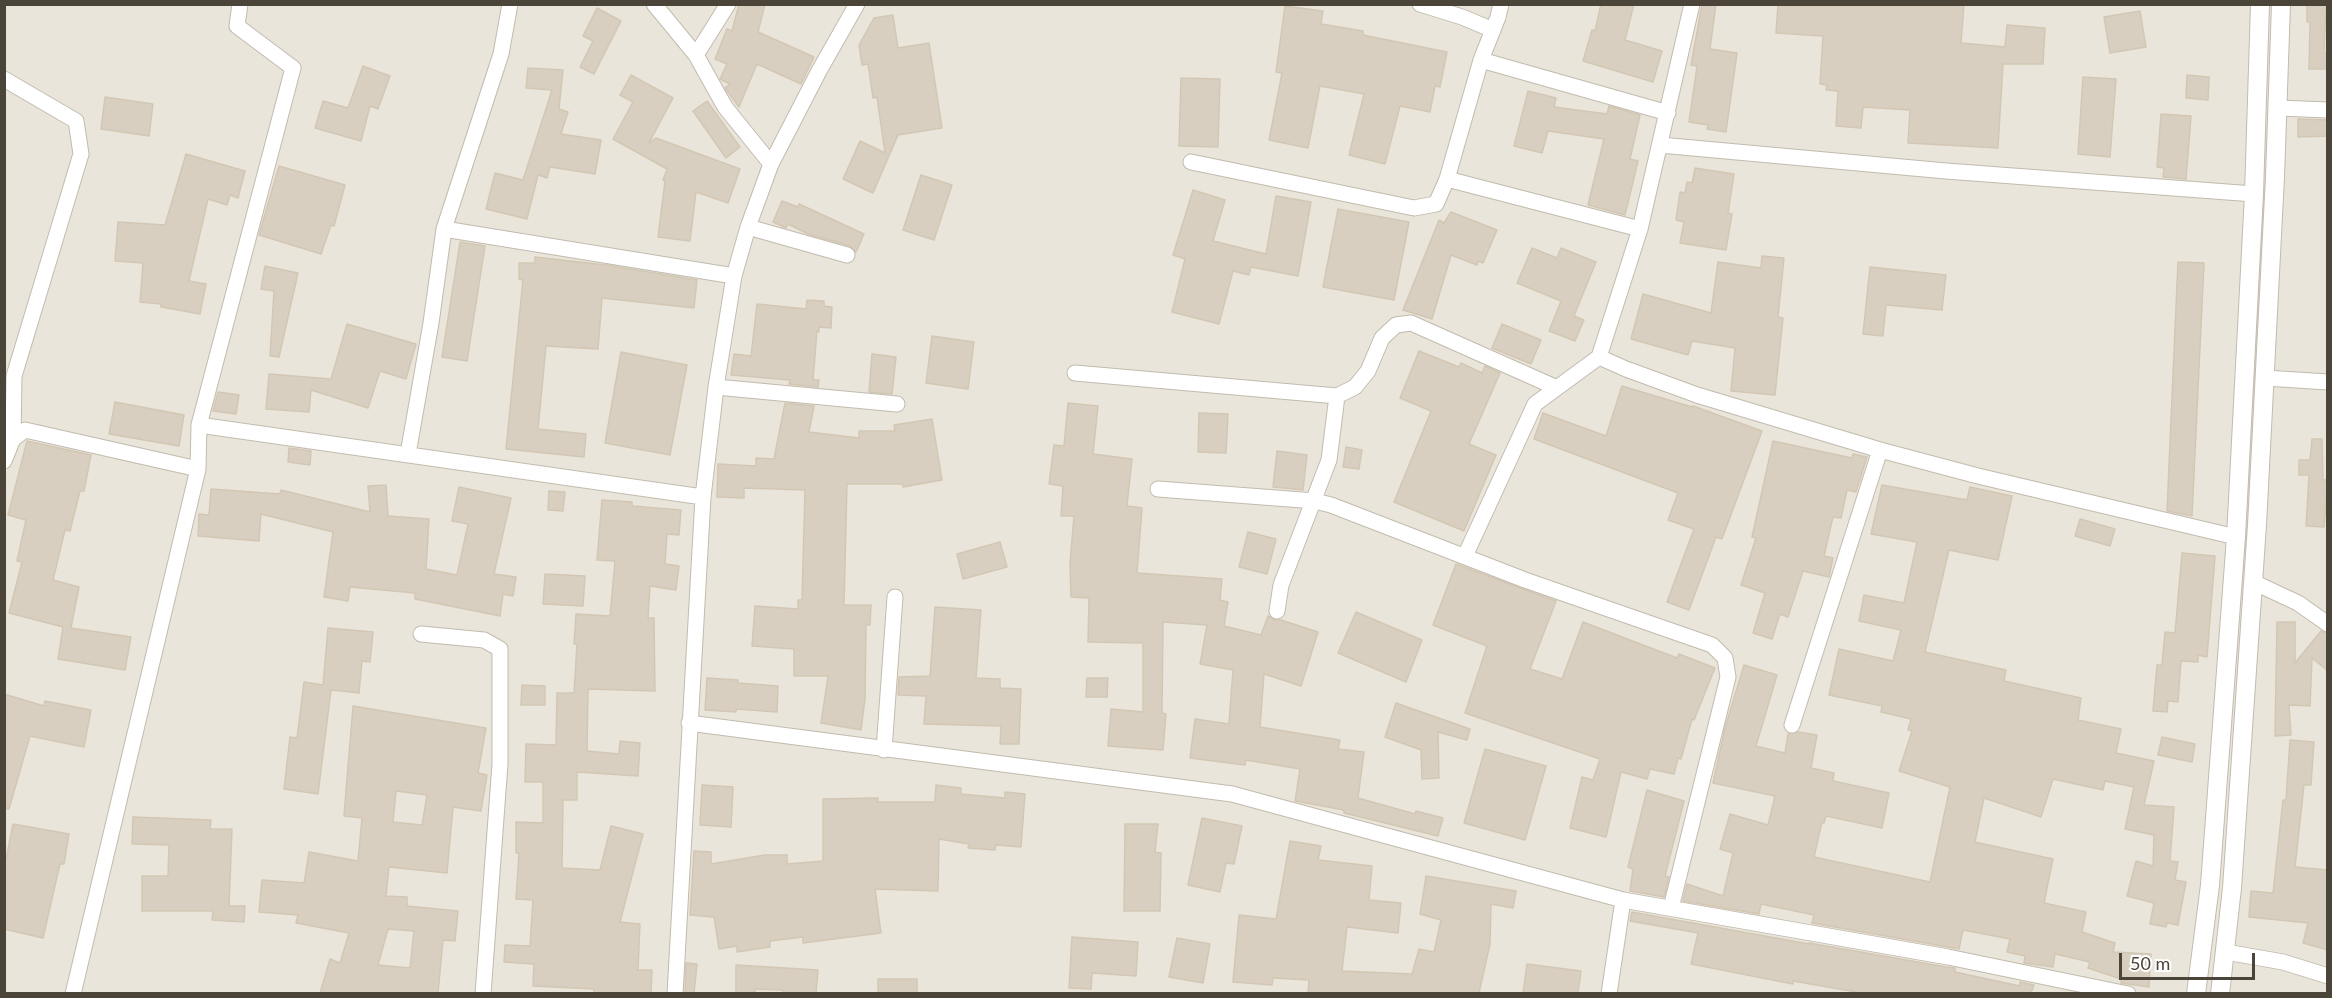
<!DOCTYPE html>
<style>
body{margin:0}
#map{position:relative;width:2332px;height:998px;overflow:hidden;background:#f6f3ec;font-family:Lato,sans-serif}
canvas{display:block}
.frame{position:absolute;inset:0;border:6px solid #4b4439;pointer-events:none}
.scale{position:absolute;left:2119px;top:953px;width:136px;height:27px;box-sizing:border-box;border:3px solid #4b4439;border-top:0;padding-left:8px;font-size:18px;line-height:21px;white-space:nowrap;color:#4b4439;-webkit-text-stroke:4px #fff;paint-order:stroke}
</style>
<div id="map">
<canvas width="2332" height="998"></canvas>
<div class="frame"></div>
<div class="scale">50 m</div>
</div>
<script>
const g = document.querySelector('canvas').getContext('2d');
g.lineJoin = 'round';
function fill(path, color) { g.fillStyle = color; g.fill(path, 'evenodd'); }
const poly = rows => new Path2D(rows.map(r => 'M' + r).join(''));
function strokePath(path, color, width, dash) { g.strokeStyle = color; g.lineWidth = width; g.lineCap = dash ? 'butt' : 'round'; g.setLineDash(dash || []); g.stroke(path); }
const residential = poly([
 [5,5,2327,5,2327,993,5,993]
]);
const building = poly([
 [739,4,765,4,758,32,814,57,801,84,757,64,739,107,725,88,730,84,720,79,727,64,715,59,727,29,732,31,739,4],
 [1601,4,1634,4,1625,40,1662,51,1653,82,1583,61,1592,30,1595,31,1601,4],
 [1702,4,1716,4,1710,49,1737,53,1726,132,1707,129,1708,125,1689,122,1697,66,1691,65,1702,4],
 [1778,4,1964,4,1961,43,2005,47,2007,25,2045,28,2043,64,2003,64,1998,148,1908,143,1910,110,1863,107,1861,128,1836,126,1838,91,1826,90,1827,85,1820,84,1823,36,1776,33,1778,4],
 [2307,4,2326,4,2324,53,2328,53,2328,69,2309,69,2310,22,2307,22,2307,4],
 [1285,6,1323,11,1321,24,1363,31,1363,35,1447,52,1440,87,1435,86,1430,112,1400,106,1385,164,1349,155,1364,94,1320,86,1308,148,1269,140,1282,73,1276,72,1285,6],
 [597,8,621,21,594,74,580,67,593,41,583,36,597,8],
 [2140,11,2146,47,2110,53,2104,17,2140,11],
 [893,15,898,48,929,43,942,128,898,135,873,193,843,179,860,141,885,153,877,97,873,98,868,64,862,65,859,45,874,18,893,15],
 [363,66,390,76,378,109,370,106,361,141,315,128,323,101,348,108,363,66],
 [528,68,563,70,559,109,568,112,561,134,601,140,595,174,550,167,547,178,538,175,527,219,486,209,495,173,523,180,552,90,526,88,528,68],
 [631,75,673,98,649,143,656,138,740,169,728,203,696,192,690,241,658,237,665,181,663,180,667,169,613,139,633,102,620,95,631,75],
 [2187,75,2209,77,2208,100,2186,98,2187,75],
 [2083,77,2116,79,2110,157,2078,154,2083,77],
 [1181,78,1220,79,1218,147,1179,146,1181,78],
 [1528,91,1556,98,1554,107,1607,114,1609,106,1640,115,1630,159,1638,161,1625,215,1588,205,1604,139,1548,131,1542,153,1514,146,1528,91],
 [105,97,153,104,149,136,101,129,105,97],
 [707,101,740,147,726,158,693,111,707,101],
 [2161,114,2191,116,2186,179,2163,177,2164,168,2157,167,2161,114],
 [2298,119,2328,120,2328,136,2298,137,2298,119],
 [186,154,245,171,238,198,230,195,227,205,208,199,189,281,206,284,200,314,161,307,161,304,140,302,143,263,115,261,118,222,165,225,186,154],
 [279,166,345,185,334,226,331,225,321,254,259,235,279,166],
 [1695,168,1734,174,1728,213,1732,214,1726,250,1680,243,1684,222,1676,220,1680,192,1685,193,1687,182,1692,183,1695,168],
 [921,175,952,185,934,240,903,230,921,175],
 [1193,190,1225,200,1213,241,1266,254,1276,196,1311,202,1298,276,1251,267,1249,275,1233,271,1219,324,1172,312,1185,259,1173,255,1193,190],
 [782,201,798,207,799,204,864,234,856,252,850,246,808,234,788,224,786,228,773,222,782,201],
 [1338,209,1409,222,1394,300,1323,287,1338,209],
 [1451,212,1497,230,1483,263,1478,261,1477,265,1451,255,1432,319,1403,310,1439,220,1444,223,1451,212],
 [460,242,485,246,467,361,442,357,460,242],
 [1532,248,1557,258,1561,248,1596,262,1574,316,1584,320,1575,341,1549,331,1561,301,1517,283,1532,248],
 [1762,256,1784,258,1778,317,1783,318,1775,395,1731,391,1735,348,1692,341,1688,355,1631,339,1643,294,1711,313,1718,262,1761,268,1762,256],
 [535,257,606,265,697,280,694,308,602,298,598,349,546,346,538,429,586,434,584,457,506,449,523,280,519,279,519,263,535,263,535,257],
 [2178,262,2204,263,2192,516,2167,511,2178,262],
 [265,266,298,273,279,357,270,356,274,291,261,289,265,266],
 [1870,267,1946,275,1942,310,1886,305,1883,336,1863,334,1870,267],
 [807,300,824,301,824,306,832,307,831,328,819,327,819,332,817,331,813,380,819,380,818,387,789,384,790,380,731,375,734,354,751,356,757,304,806,309,807,300],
 [347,324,416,344,406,379,380,371,368,408,311,390,309,412,266,409,269,374,331,379,347,324],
 [1502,324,1541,340,1531,364,1492,348,1502,324],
 [932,336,974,342,968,389,926,383,932,336],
 [1419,351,1459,367,1461,363,1482,373,1485,366,1500,373,1469,444,1496,455,1464,531,1394,502,1431,411,1400,398,1419,351],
 [621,352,687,365,670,455,605,443,621,352],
 [872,354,896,357,892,394,869,392,872,354],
 [1622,386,1692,407,1693,406,1762,431,1722,539,1716,537,1689,610,1667,602,1694,529,1668,520,1678,493,1534,439,1543,413,1606,436,1622,386],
 [218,392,239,395,236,414,213,411,218,392],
 [115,402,184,415,179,446,109,434,115,402],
 [785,403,814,406,809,432,859,438,859,431,895,431,894,425,932,419,942,480,903,487,903,484,847,484,844,605,871,605,870,625,866,625,865,699,861,730,821,723,828,676,794,676,794,649,752,646,755,606,798,609,798,600,802,600,805,490,744,488,744,498,717,497,718,464,756,466,756,458,774,459,785,403],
 [1068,403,1098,406,1093,454,1132,459,1127,506,1142,508,1137,573,1222,579,1220,600,1228,602,1224,626,1261,635,1268,616,1275,620,1281,620,1318,632,1301,686,1264,674,1260,727,1340,740,1338,749,1364,752,1358,798,1415,814,1416,811,1443,818,1438,836,1344,813,1344,810,1295,801,1300,769,1246,760,1245,765,1190,758,1195,719,1229,724,1233,670,1200,664,1207,625,1163,622,1162,713,1166,714,1163,750,1108,746,1111,709,1143,712,1143,643,1088,642,1089,598,1071,597,1070,564,1074,516,1061,516,1063,486,1049,484,1054,445,1064,446,1068,403],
 [1199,413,1228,414,1226,453,1198,452,1199,413],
 [2312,439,2322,439,2323,480,2328,480,2324,527,2306,526,2309,475,2299,475,2299,460,2310,460,2312,439],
 [27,441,91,455,84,491,80,491,70,531,65,530,53,580,79,587,71,628,131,637,125,670,58,659,63,627,9,613,22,562,17,561,26,520,8,515,27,441],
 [1773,441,1852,458,1853,454,1867,457,1856,492,1847,490,1841,518,1833,517,1824,556,1833,558,1829,577,1803,571,1788,617,1780,614,1772,639,1753,633,1765,593,1741,585,1756,538,1752,537,1773,441],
 [1346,447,1362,450,1359,469,1343,467,1346,447],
 [289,448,311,451,310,465,288,462,289,448],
 [1277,451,1307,455,1303,490,1273,487,1277,451],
 [386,485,388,516,429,519,426,569,457,575,468,524,452,521,459,487,511,498,494,574,516,577,513,596,503,594,500,616,415,599,415,593,350,587,348,601,324,597,333,532,261,514,259,541,198,536,199,514,209,515,211,489,280,494,281,490,370,512,368,486,386,485],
 [1882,485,1967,500,1970,487,2012,496,1998,560,1949,550,1925,652,2006,670,2004,681,2081,698,2078,720,2121,729,2116,753,2154,761,2144,805,2174,807,2170,861,2178,862,2175,880,2186,882,2178,925,2167,923,2166,927,2150,924,2154,903,2127,896,2136,861,2153,866,2154,835,2125,829,2134,787,2105,781,2103,790,2053,779,2041,817,1984,798,1975,842,2053,859,2044,903,2086,912,2082,932,2115,943,2113,952,2151,954,2149,987,2121,983,2121,979,2088,968,2090,962,2055,954,2053,967,2024,963,2025,956,2007,952,2010,939,1963,930,1959,949,1812,923,1814,915,1761,904,1759,914,1683,901,1687,884,1723,896,1733,853,1720,849,1730,814,1768,825,1775,796,1713,783,1725,728,1744,665,1777,675,1756,746,1785,753,1788,734,1798,732,1817,735,1811,768,1834,773,1833,781,1889,793,1882,828,1826,816,1824,823,1822,822,1814,857,1930,882,1950,787,1899,771,1912,731,1908,730,1911,719,1881,712,1882,706,1829,695,1839,649,1893,661,1901,630,1859,621,1864,595,1904,603,1917,542,1871,534,1882,485],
 [549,491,565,492,563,511,548,510,549,491],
 [602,500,632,502,632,506,681,510,679,535,667,534,665,564,679,566,676,590,650,586,648,618,654,618,655,691,588,689,587,751,619,754,620,741,640,743,638,776,577,772,577,800,563,800,562,868,600,870,611,826,643,834,620,922,640,924,638,970,652,970,651,993,594,993,594,989,533,986,534,964,504,962,505,945,530,946,533,900,516,899,519,853,516,853,516,822,543,823,543,782,525,782,526,744,556,745,557,693,574,693,577,644,574,644,576,614,610,616,615,561,597,560,602,500],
 [2080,519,2115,529,2110,546,2075,536,2080,519],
 [1248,532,1276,539,1267,574,1239,567,1248,532],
 [1000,542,1007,567,963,579,957,554,1000,542],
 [2182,553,2215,556,2207,657,2198,655,2198,662,2181,661,2178,702,2168,701,2167,712,2153,711,2157,665,2162,665,2165,632,2175,633,2182,553],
 [1456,564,1556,601,1530,669,1562,679,1583,622,1677,658,1679,654,1715,668,1694,720,1692,719,1681,759,1678,758,1674,774,1650,769,1647,779,1621,772,1606,837,1570,828,1582,777,1593,780,1600,759,1465,713,1487,646,1433,625,1456,564],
 [545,574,585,576,583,606,543,604,545,574],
 [935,607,981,610,976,678,1000,679,1000,688,1021,689,1019,744,1000,744,1001,726,924,724,926,696,898,695,899,677,930,676,935,607],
 [1356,612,1422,640,1406,682,1338,653,1356,612],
 [2277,622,2295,622,2295,663,2321,631,2328,634,2328,671,2312,658,2310,706,2289,705,2291,735,2275,736,2277,622],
 [328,628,373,632,370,662,362,661,359,693,331,690,318,794,284,789,290,737,297,738,304,682,323,685,328,628],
 [707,678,738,680,738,683,778,686,777,712,736,709,736,712,705,710,707,678],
 [1087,678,1108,678,1107,697,1086,697,1087,678],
 [522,685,545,686,545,705,521,705,522,685],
 [4,694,44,706,45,701,91,710,84,747,30,736,9,809,4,808,4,694],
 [1396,703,1470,729,1467,740,1438,732,1439,778,1422,779,1421,750,1385,737,1396,703],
 [353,706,486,728,478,773,487,775,481,811,453,807,447,873,389,867,386,896,407,897,407,906,458,911,455,941,443,940,438,993,320,993,330,959,340,963,349,933,296,923,298,915,259,912,262,880,304,883,309,852,358,861,362,818,344,816,353,706],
 [396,791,427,795,422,825,393,822,396,791],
 [388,929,414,931,410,968,378,965,388,929],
 [2162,737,2195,744,2192,762,2158,755,2162,737],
 [2290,740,2314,742,2311,785,2304,785,2295,867,2328,870,2328,950,2303,943,2308,923,2249,917,2251,891,2273,893,2283,800,2286,800,2290,740],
 [1485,749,1546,766,1525,840,1464,823,1485,749],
 [702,785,733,787,731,827,700,825,702,785],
 [936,785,961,788,961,794,1005,798,1005,792,1025,794,1021,847,996,845,995,850,968,848,969,844,939,839,938,891,875,889,881,933,803,943,803,937,770,941,770,947,737,952,737,946,719,949,714,917,690,915,694,851,711,852,711,864,765,855,787,855,787,864,823,861,823,799,878,798,878,802,935,802,936,785],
 [1647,790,1684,801,1665,876,1669,877,1664,897,1630,891,1633,869,1628,867,1647,790],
 [133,817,211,820,210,829,232,829,229,906,245,906,244,922,212,920,213,911,142,911,142,876,168,876,169,845,132,844,133,817],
 [1202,818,1242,826,1234,864,1226,863,1220,892,1188,885,1202,818],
 [13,824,69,834,64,864,60,864,43,938,4,929,4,869,13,824],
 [1125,824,1158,824,1155,852,1161,853,1160,911,1124,911,1125,824],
 [1290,841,1321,846,1318,860,1372,866,1369,900,1401,903,1398,933,1347,927,1342,971,1412,974,1419,949,1434,952,1441,920,1420,914,1426,876,1516,891,1513,908,1491,904,1490,944,1479,993,1308,993,1309,980,1273,978,1272,985,1233,982,1239,915,1276,919,1290,841],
 [1632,912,1809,944,1809,943,1946,967,1955,968,1955,972,2020,986,2020,982,2034,985,2031,993,1862,993,1793,981,1793,984,1691,964,1698,933,1630,921,1632,912],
 [1072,937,1138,942,1136,976,1092,973,1091,989,1069,988,1072,937],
 [1177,938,1210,944,1203,983,1169,977,1177,938],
 [686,963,697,964,694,993,685,993,686,963],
 [1527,964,1581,971,1578,993,1523,993,1527,964],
 [736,965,818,970,816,993,783,993,783,990,755,989,755,993,736,993,736,965],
 [878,979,917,979,917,993,878,993,878,979]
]);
const minor = poly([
 [654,4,696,55,725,107,771,164],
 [1420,4,1462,17,1493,30],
 [1692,4,1640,229,1599,357,1626,369,1697,395,1880,450,1978,476,2236,537],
 [696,55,728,4],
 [1481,60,1668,113],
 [4,79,76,121,81,154,14,376,13,439],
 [2278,108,2328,110],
 [1660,145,1946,171,2254,194],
 [1191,162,1414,208,1436,204,1447,179,1481,60,1498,17,1501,4],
 [1447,179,1640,229],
 [748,227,847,255],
 [444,229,734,276],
 [1075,373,1337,396,1355,387,1368,371,1382,338,1396,325,1411,323,1555,387],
 [2265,378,2328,382],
 [716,387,897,404],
 [199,425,703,497],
 [408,454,431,323,444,229,501,54,510,4],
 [4,461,13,439,25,430,198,469],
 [1158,489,1315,501,1331,505,1525,580,1712,645,1725,658,1728,677,1671,908],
 [1465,556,1535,404,1599,357],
 [2253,582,2298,603,2328,624],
 [1277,611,1281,585,1329,460,1337,396],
 [421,634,484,640,500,649,500,764,483,994],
 [689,723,1232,794,1623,900,1948,957,2128,994],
 [1792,725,1880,450],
 [884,750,895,597],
 [2226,952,2283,962,2328,976],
 [73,994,198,469,199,425,293,68,237,26,240,4],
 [675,994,703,497,716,387,734,276,748,227,771,164,819,71,857,4],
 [1609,994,1623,900]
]);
const tertiary = poly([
 [2196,994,2210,885,2236,537,2254,194,2260,4],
 [2220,994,2232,888,2257,525,2275,177,2281,4]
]);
fill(residential, '#eae5da');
fill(building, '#d8cfc1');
strokePath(building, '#d3c7b4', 1.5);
strokePath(minor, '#c2bbae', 17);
strokePath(tertiary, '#c2bbae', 20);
strokePath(minor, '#fff', 15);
strokePath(tertiary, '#fff', 18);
</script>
